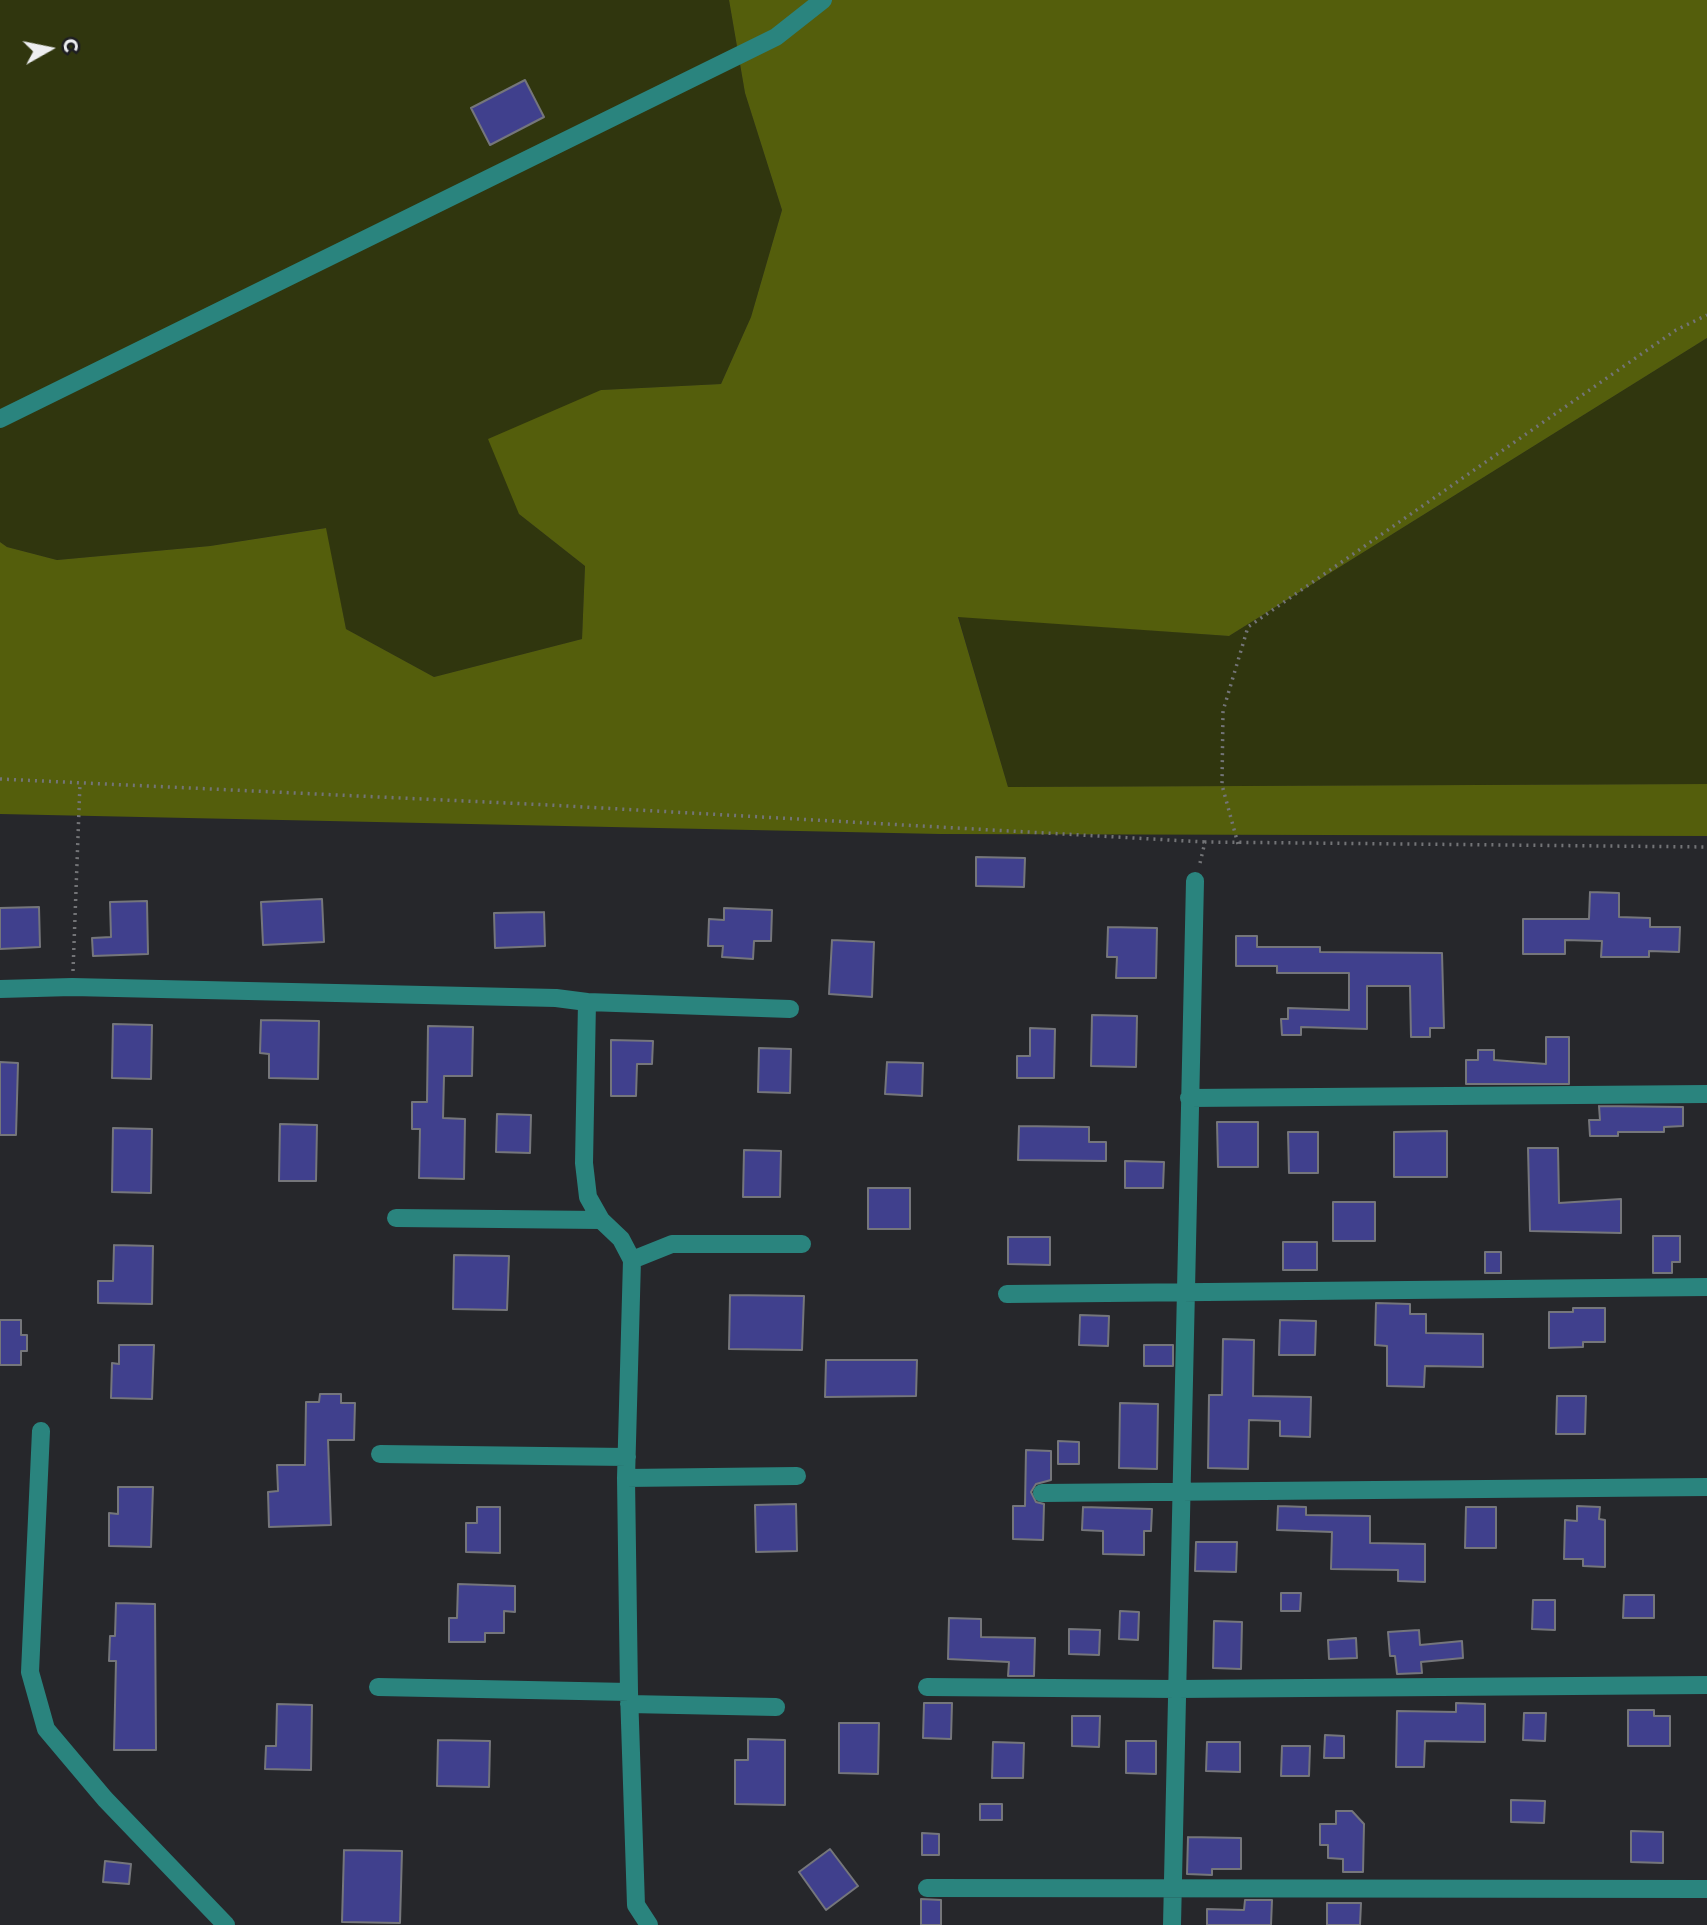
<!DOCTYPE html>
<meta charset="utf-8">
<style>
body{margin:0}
#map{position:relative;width:1707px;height:1925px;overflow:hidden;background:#26272b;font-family:Montserrat,sans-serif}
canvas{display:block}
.north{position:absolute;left:14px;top:14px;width:70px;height:70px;-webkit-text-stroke:5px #1d1d21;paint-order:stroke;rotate:81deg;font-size:19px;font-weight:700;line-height:28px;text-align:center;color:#edeef0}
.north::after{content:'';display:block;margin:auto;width:24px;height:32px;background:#edeef0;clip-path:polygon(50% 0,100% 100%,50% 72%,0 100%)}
</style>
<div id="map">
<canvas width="1707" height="1925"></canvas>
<div class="north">С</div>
</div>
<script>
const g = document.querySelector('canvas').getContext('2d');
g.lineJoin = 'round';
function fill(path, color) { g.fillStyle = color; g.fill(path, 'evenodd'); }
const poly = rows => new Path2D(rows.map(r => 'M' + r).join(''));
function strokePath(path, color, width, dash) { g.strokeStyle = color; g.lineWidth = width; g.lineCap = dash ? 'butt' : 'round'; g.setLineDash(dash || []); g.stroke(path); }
const green = poly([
 [0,0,729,0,745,93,782,210,751,317,721,384,601,390,519,514,585,566,582,639,434,677,346,629,325,528,210,546,57,560,7,547,0,542],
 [1707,338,1707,784,1008,787,958,616,1229,636]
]);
const forest = poly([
 [729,0,1707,0,1707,338,1229,636,958,617,1008,787,1707,784,1707,836,940,834,0,814,0,542,7,547,57,560,210,546,326,528,346,629,434,677,582,639,585,566,519,514,488,439,601,390,721,384,751,317,782,210,745,93]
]);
const building = poly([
 [525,80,544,117,490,145,471,108,525,80],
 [976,857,1025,858,1024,887,976,886,976,857],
 [1590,892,1619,893,1619,917,1650,918,1650,927,1680,927,1679,952,1649,951,1649,957,1601,957,1602,941,1565,940,1565,954,1523,954,1523,919,1589,919,1590,892],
 [322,899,324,942,263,945,261,902,322,899],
 [147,901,148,954,93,956,92,938,111,937,110,902,147,901],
 [39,907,40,947,0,949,0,908,39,907],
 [724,908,772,910,771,941,754,941,753,959,722,957,723,946,708,946,709,919,724,920,724,908],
 [544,912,545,946,495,948,494,913,544,912],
 [1108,927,1157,928,1156,978,1116,978,1117,957,1107,957,1108,927],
 [1236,936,1257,936,1257,947,1320,947,1320,952,1442,953,1444,1028,1430,1028,1430,1037,1411,1037,1410,986,1367,986,1367,1029,1301,1027,1301,1035,1282,1035,1281,1019,1288,1019,1288,1008,1349,1010,1349,973,1277,973,1277,966,1236,966,1236,936],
 [832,940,874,942,872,997,829,994,832,940],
 [1092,1015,1137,1016,1136,1067,1091,1066,1092,1015],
 [261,1020,319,1021,318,1079,269,1078,269,1054,260,1053,261,1020],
 [113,1024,152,1025,151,1079,112,1078,113,1024],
 [428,1026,473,1027,472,1076,444,1076,443,1118,465,1119,464,1179,419,1178,420,1129,412,1129,412,1102,427,1102,428,1026],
 [1030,1028,1055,1029,1054,1078,1017,1078,1017,1056,1030,1056,1030,1028],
 [1546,1037,1569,1037,1569,1084,1466,1084,1466,1060,1478,1060,1478,1050,1494,1050,1494,1060,1546,1064,1546,1037],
 [611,1040,653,1041,652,1064,637,1064,636,1096,611,1096,611,1040],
 [759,1048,791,1049,790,1093,758,1092,759,1048],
 [0,1062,18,1063,16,1135,0,1135,0,1062],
 [887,1062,923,1063,922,1096,885,1094,887,1062],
 [1599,1106,1683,1107,1683,1126,1664,1127,1664,1132,1618,1132,1618,1136,1590,1136,1589,1120,1600,1120,1599,1106],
 [497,1114,531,1115,530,1153,496,1152,497,1114],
 [1217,1122,1258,1122,1258,1167,1218,1167,1217,1122],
 [280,1124,317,1125,316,1181,279,1181,280,1124],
 [1019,1126,1089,1127,1089,1142,1106,1142,1106,1161,1018,1160,1019,1126],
 [113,1128,152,1129,151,1193,112,1192,113,1128],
 [1447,1131,1447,1177,1394,1177,1394,1132,1447,1131],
 [1288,1132,1318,1132,1318,1173,1289,1173,1288,1132],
 [1528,1148,1558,1148,1559,1203,1621,1199,1621,1233,1530,1231,1528,1148],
 [744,1150,781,1151,780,1197,743,1197,744,1150],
 [1125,1161,1164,1162,1163,1188,1125,1188,1125,1161],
 [868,1188,910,1188,910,1229,868,1229,868,1188],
 [1333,1202,1375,1202,1375,1241,1333,1241,1333,1202],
 [1653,1236,1680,1236,1680,1262,1672,1262,1672,1273,1653,1273,1653,1236],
 [1008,1237,1050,1237,1050,1265,1008,1264,1008,1237],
 [1283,1242,1317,1242,1317,1270,1283,1270,1283,1242],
 [114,1245,153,1246,152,1304,98,1303,98,1281,113,1281,114,1245],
 [1485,1252,1501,1252,1501,1273,1485,1273,1485,1252],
 [454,1255,509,1256,507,1310,453,1309,454,1255],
 [730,1295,804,1296,802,1350,729,1349,730,1295],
 [1376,1303,1410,1304,1410,1314,1426,1314,1426,1333,1483,1334,1483,1367,1425,1366,1424,1387,1387,1386,1387,1346,1375,1345,1376,1303],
 [1573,1308,1605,1308,1605,1342,1583,1342,1583,1347,1549,1348,1549,1312,1573,1312,1573,1308],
 [1080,1315,1109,1316,1108,1346,1079,1345,1080,1315],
 [0,1320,21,1320,21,1335,27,1335,27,1351,21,1351,21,1365,0,1365,0,1320],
 [1280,1320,1316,1321,1315,1355,1279,1355,1280,1320],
 [1223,1339,1254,1340,1253,1396,1311,1397,1310,1437,1280,1436,1280,1421,1249,1420,1248,1469,1208,1468,1209,1395,1222,1395,1223,1339],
 [119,1345,154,1345,152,1399,111,1398,112,1363,119,1364,119,1345],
 [1144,1345,1173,1345,1173,1366,1144,1366,1144,1345],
 [826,1360,917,1360,916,1396,825,1397,826,1360],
 [320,1394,341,1394,341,1403,355,1403,354,1440,328,1440,331,1525,269,1527,268,1492,278,1491,277,1465,305,1465,306,1402,319,1402,320,1394],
 [1557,1396,1586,1396,1585,1434,1556,1434,1557,1396],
 [1120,1403,1158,1404,1157,1469,1119,1468,1120,1403],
 [1058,1441,1079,1442,1079,1464,1058,1464,1058,1441],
 [1026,1450,1051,1451,1051,1480,1036,1484,1031,1492,1036,1502,1044,1504,1043,1540,1013,1539,1013,1506,1025,1506,1026,1450],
 [118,1487,153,1487,151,1547,109,1546,109,1513,118,1514,118,1487],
 [796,1504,797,1551,756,1552,755,1505,796,1504],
 [1278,1506,1306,1507,1306,1515,1370,1516,1370,1543,1425,1544,1425,1582,1398,1581,1398,1570,1331,1569,1332,1532,1277,1530,1278,1506],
 [1577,1506,1600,1507,1599,1519,1605,1520,1605,1567,1583,1566,1583,1559,1564,1559,1565,1520,1577,1521,1577,1506],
 [477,1507,500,1507,500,1553,466,1552,466,1523,477,1523,477,1507],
 [1083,1507,1152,1509,1151,1531,1144,1531,1144,1555,1103,1554,1103,1531,1082,1530,1083,1507],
 [1466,1507,1496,1507,1496,1548,1465,1548,1466,1507],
 [1196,1542,1237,1542,1236,1572,1195,1571,1196,1542],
 [458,1584,515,1586,515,1612,504,1611,504,1633,485,1633,485,1642,449,1642,449,1618,457,1618,458,1584],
 [1281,1593,1301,1593,1300,1611,1281,1611,1281,1593],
 [1624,1595,1654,1595,1654,1618,1623,1618,1624,1595],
 [1533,1600,1555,1600,1555,1630,1532,1629,1533,1600],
 [116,1603,155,1604,156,1750,114,1750,116,1661,109,1661,110,1636,115,1636,116,1603],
 [1120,1611,1139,1612,1138,1640,1119,1639,1120,1611],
 [949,1618,981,1619,981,1637,1035,1638,1034,1676,1008,1676,1009,1662,948,1659,949,1618],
 [1214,1621,1242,1622,1241,1669,1213,1668,1214,1621],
 [1069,1629,1100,1630,1099,1655,1069,1654,1069,1629],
 [1419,1630,1420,1645,1462,1641,1463,1658,1421,1662,1422,1673,1397,1674,1395,1656,1390,1656,1388,1632,1419,1630],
 [1356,1638,1357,1658,1329,1659,1328,1640,1356,1638],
 [924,1703,952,1703,951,1739,923,1738,924,1703],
 [1456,1703,1485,1704,1485,1742,1425,1741,1424,1767,1396,1767,1397,1711,1456,1712,1456,1703],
 [277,1704,312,1705,311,1770,265,1769,266,1746,276,1746,277,1704],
 [1628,1710,1654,1710,1654,1716,1670,1716,1670,1746,1628,1746,1628,1710],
 [1524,1713,1546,1713,1545,1741,1523,1740,1524,1713],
 [1072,1716,1100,1716,1099,1747,1072,1746,1072,1716],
 [839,1723,879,1723,878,1774,839,1773,839,1723],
 [1325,1735,1344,1736,1344,1758,1324,1758,1325,1735],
 [748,1739,785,1740,785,1805,735,1804,735,1760,748,1760,748,1739],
 [438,1740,490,1741,489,1787,437,1786,438,1740],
 [1126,1741,1156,1741,1156,1774,1126,1773,1126,1741],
 [993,1742,1024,1743,1023,1778,992,1778,993,1742],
 [1207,1742,1240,1742,1240,1772,1206,1771,1207,1742],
 [1282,1746,1310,1746,1309,1776,1281,1776,1282,1746],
 [1511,1800,1545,1801,1544,1823,1511,1822,1511,1800],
 [980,1804,1002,1804,1002,1820,980,1820,980,1804],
 [1336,1811,1352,1811,1364,1824,1363,1872,1343,1872,1343,1859,1328,1858,1328,1845,1320,1845,1320,1824,1336,1824,1336,1811],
 [1631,1831,1663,1832,1663,1863,1631,1862,1631,1831],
 [922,1833,939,1834,939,1855,922,1855,922,1833],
 [1188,1837,1241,1838,1241,1869,1212,1869,1212,1875,1187,1874,1188,1837],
 [830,1849,858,1886,826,1910,799,1872,830,1849],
 [344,1850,402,1851,400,1923,342,1922,344,1850],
 [105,1861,131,1864,129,1884,103,1882,105,1861],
 [921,1899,941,1900,941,1925,921,1925,921,1899],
 [1245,1900,1272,1900,1271,1925,1207,1925,1207,1909,1244,1910,1245,1900],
 [1327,1903,1361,1903,1360,1925,1327,1925,1327,1903]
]);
const path = poly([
 [0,779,549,805,1205,842],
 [1238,844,1222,785,1223,711,1248,627,1676,330,1707,315],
 [1200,863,1205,842,1707,847],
 [73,971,80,783]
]);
const minor = poly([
 [0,419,776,37,823,0],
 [0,989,72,987,556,998,587,1002,584,1163,588,1197,601,1220,621,1239,632,1260,626,1478,629,1692,636,1905,649,1925],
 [587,1002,790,1009],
 [1189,1098,1707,1094],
 [396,1218,601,1220],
 [632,1260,672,1244,802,1244],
 [1007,1294,1707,1287],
 [41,1431,30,1672,46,1729,105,1799,226,1925],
 [380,1454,627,1457],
 [626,1478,797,1476],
 [1042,1493,1707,1487],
 [378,1687,629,1692],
 [927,1687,1176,1689,1707,1685],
 [629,1704,776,1707],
 [927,1888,1707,1889],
 [1172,1925,1195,881]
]);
fill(green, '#30360e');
fill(forest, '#545e0c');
fill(building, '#40408d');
strokePath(building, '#75767b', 2);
strokePath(path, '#737477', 3.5, [2, 5]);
strokePath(minor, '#2a847e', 18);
</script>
